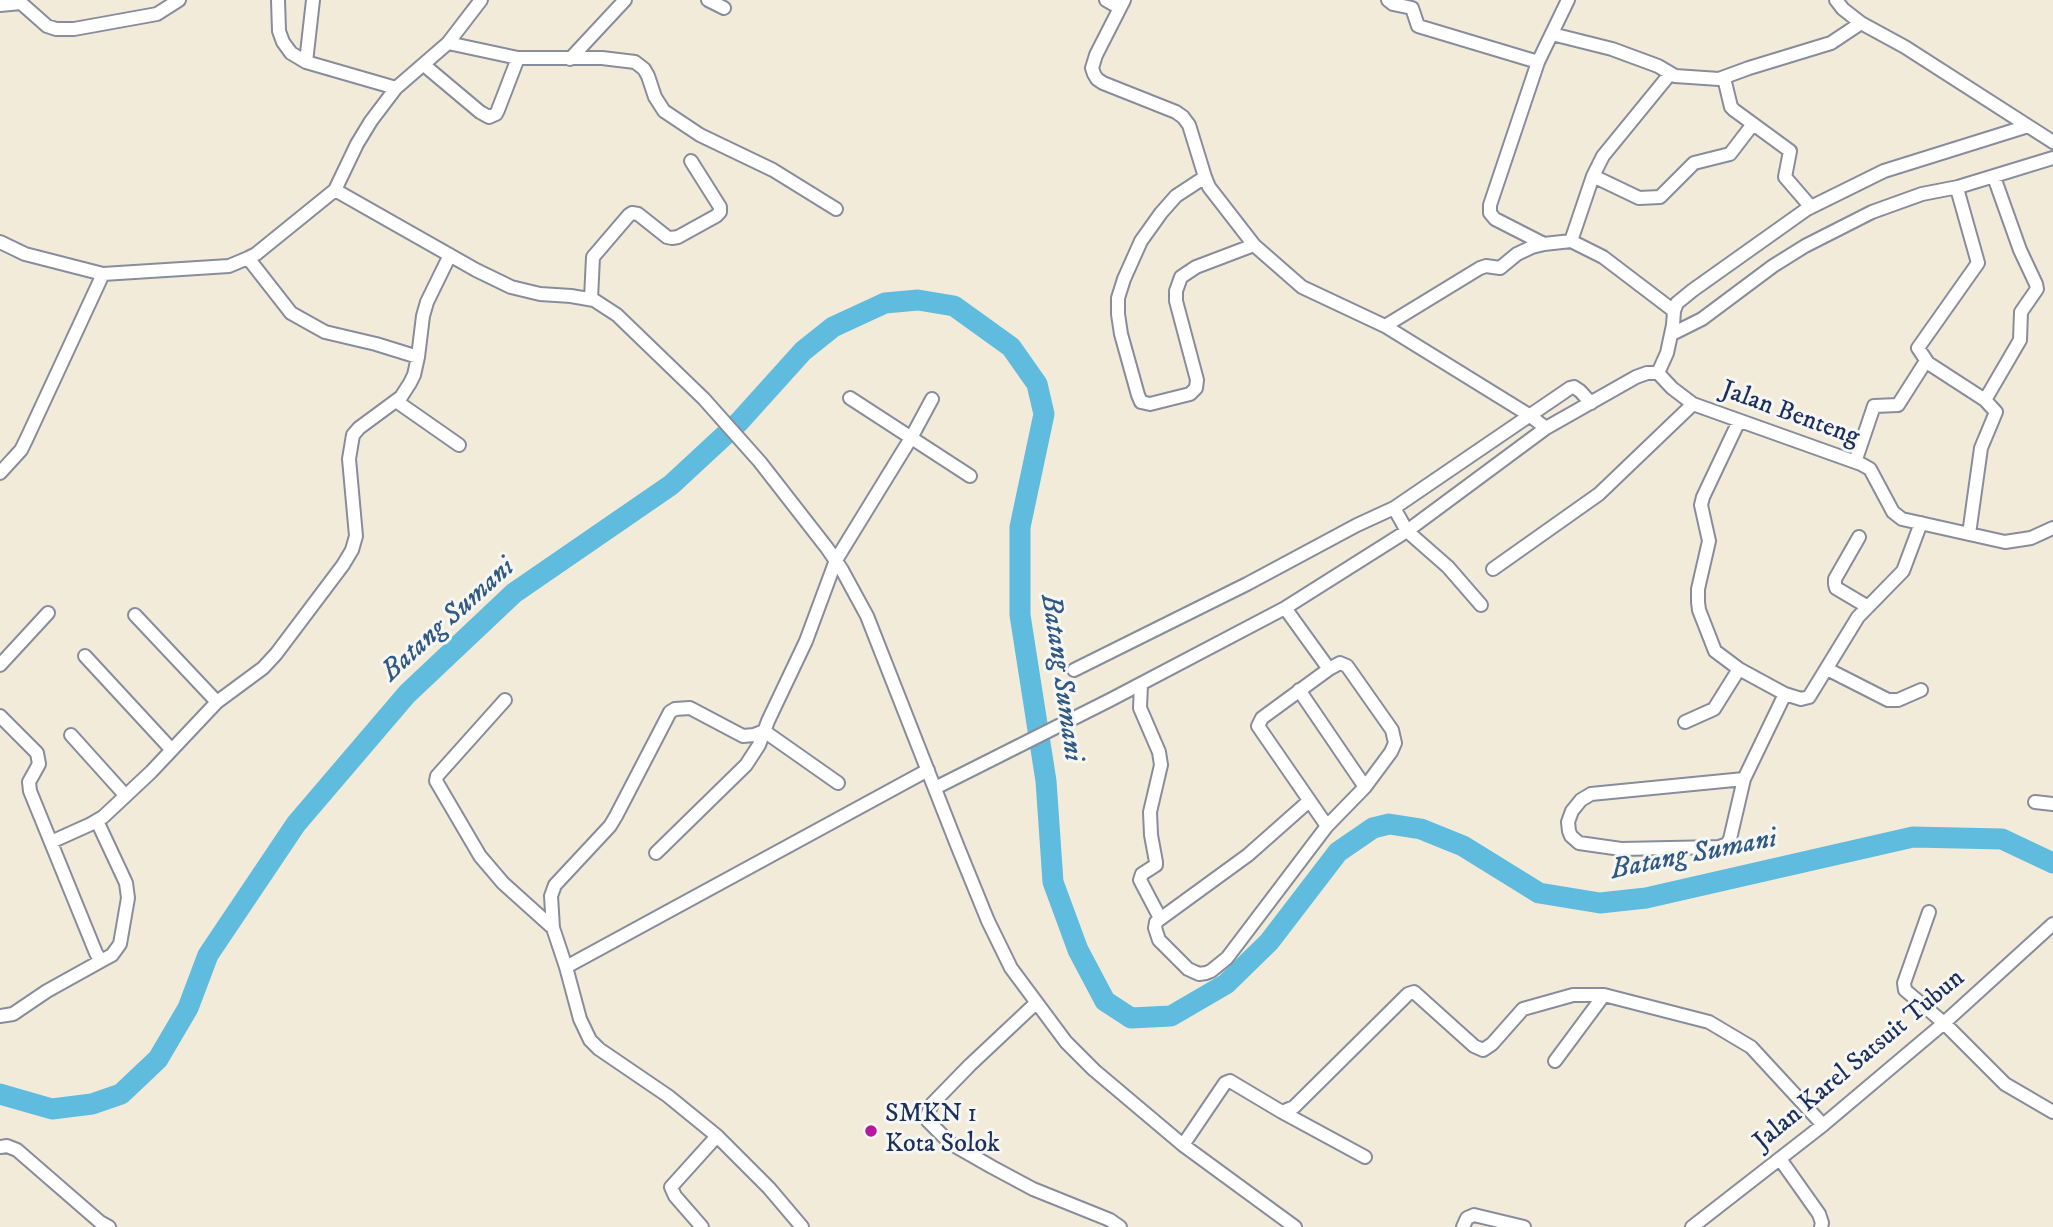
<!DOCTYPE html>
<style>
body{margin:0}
canvas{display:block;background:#f3ebda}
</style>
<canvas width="2053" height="1227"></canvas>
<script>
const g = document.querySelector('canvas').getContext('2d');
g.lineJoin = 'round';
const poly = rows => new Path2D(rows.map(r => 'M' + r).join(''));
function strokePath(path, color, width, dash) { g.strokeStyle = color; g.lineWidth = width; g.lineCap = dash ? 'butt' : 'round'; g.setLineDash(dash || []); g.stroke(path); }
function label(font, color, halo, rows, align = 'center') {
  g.font = font + ' "IM FELL DW Pica",serif'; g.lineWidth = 6; g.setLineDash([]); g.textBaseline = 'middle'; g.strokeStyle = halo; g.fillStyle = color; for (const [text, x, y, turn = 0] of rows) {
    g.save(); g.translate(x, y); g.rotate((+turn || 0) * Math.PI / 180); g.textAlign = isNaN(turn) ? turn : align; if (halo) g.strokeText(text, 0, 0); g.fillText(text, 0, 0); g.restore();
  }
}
const river = poly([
 [0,1094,52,1109,92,1104,121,1094,158,1059,188,1008,208,955,296,824,407,694,514,593,671,485,739,422,803,351,833,327,885,303,918,300,954,306,1011,347,1037,384,1044,414,1020,527,1020,615,1046,781,1053,882,1078,950,1105,1001,1131,1018,1171,1016,1226,984,1269,942,1338,852,1373,828,1389,824,1421,829,1463,846,1539,893,1600,903,1646,898,1913,837,2002,839,2053,863]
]);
const minor = poly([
 [278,0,279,31,283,42,291,53,306,62,396,88],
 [708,0,724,8],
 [1106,0,1120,8],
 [1124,0,1096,55,1092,68,1094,74,1097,79,1103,83,1176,112,1183,117,1189,125,1205,177,1209,187,1254,245,1302,287,1385,326,1529,415,1546,428],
 [1388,0,1393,4,1412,8,1418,26,1538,62],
 [1568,0,1538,62,1490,205,1490,213,1495,219,1544,244,1571,241,1603,257,1674,311],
 [1836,0,1843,9,1861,23,1905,47,2053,142],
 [0,5,21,3,47,26,56,29,74,29,157,14,179,0],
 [1552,34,1612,49,1658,66,1675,76,1719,79,1749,68,1831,43,1861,23],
 [448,43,518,58,602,58,635,62,644,69,648,76,655,97,664,111,700,135,773,170,836,209],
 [570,59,625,0],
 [306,62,313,0],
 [424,65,480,112,489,117,496,114,498,110,518,58],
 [1724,78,1731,107,1734,110,1790,151,1785,177,1810,206],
 [1593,176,1639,198,1660,197,1694,163,1730,154,1753,124],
 [1205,177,1176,196,1161,213,1141,241,1124,279,1118,298,1118,314,1121,334,1138,395,1141,402,1150,404,1190,394,1196,388,1197,380,1176,301,1176,291,1181,277,1196,267,1254,245],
 [1958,187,1958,192,1978,263,1918,348,1928,363,1985,400,1996,412,1981,448,1969,534],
 [335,190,476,270,511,287,540,294,571,296,594,300,617,315,704,399,760,462,827,548,842,570,867,616,957,845,988,921,1011,968,1066,1042,1094,1070,1183,1145,1295,1227],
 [1571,241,1593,176,1603,156,1670,74],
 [0,242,25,254,103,274,229,266,248,258,256,254,335,190,357,144,371,121,396,88,448,43,481,0],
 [248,258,291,313,325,332,376,344,418,357],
 [591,299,593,257,629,215,632,213,638,214,667,237,672,238,678,237,716,216,720,212,720,207,691,161],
 [1385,326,1480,268,1486,266,1500,268,1517,254,1532,247,1544,244],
 [1672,334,1702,319,1773,266,1805,246,1872,212,1922,194,1958,187,2053,158],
 [1658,373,1667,353,1673,325,1674,311,1677,303,1693,290,1807,209,1884,171,2028,126],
 [1658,373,1672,388,1693,404,1861,464,1870,469,1893,512,1902,519,2005,542,2031,538,2053,528],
 [850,398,970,476],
 [1985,400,2020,340,2021,312,2037,289,2036,284,2020,250,1994,177],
 [396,401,459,445],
 [1739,421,1703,497,1701,505,1709,541,1698,589,1698,602,1699,610,1715,651,1739,669,1785,694,1801,699,1809,697,1858,617,1903,571,1921,523],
 [1855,462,1874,406,1898,405,1926,361],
 [0,473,21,450,26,440,103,274],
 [1394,508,1407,531,1448,567,1481,605],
 [1859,537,1835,579,1835,584,1836,588,1868,607],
 [1493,569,1599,494,1693,404],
 [1285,608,1329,669,1340,663,1347,666,1392,730,1395,743,1391,752,1365,787,1327,826,1227,958,1211,971,1206,973,1199,974,1188,969,1159,940,1155,928,1156,922,1248,855,1309,801],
 [135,615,217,702],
 [85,656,171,749],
 [0,665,48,613],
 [1827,669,1888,700,1898,700,1921,690],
 [1074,670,1247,584,1357,525,1394,508,1570,388,1574,387,1580,391,1591,403],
 [1141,684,1140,708,1159,752,1161,765,1150,812,1151,835,1156,862,1156,865,1142,874,1140,880,1160,918],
 [1299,690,1365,787],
 [505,700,437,776,436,781,480,856,503,883,553,928],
 [0,716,37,753,39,764,29,782,30,791,96,953,101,961,112,955,120,944,128,898,126,883,97,821],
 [1685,722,1714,709,1739,669],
 [71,735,125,795],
 [1744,779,1591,794,1581,800,1572,811,1568,822,1569,831,1571,836,1579,843,1621,849,1719,847,1727,844,1730,839,1744,779,1785,694],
 [935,788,1110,700,1285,608,1407,531,1546,428,1636,377,1647,373,1658,373],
 [2035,802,2053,804],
 [1327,826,1258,726,1262,718,1329,669],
 [51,842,91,824,103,817,151,772,217,702,263,668,276,654,343,565,352,550,356,536,349,459,353,435,359,428,401,397,410,383,414,375,418,357,423,316,427,302,450,255],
 [656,853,746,765,759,745,768,721,806,641,836,560,911,438,932,399],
 [1929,912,1904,983,1905,990,1944,1023,2005,1084,2053,1112],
 [566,967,928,770],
 [1036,1003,970,1065,932,1104,927,1116,928,1121,950,1143,992,1167,1033,1189,1110,1220,1120,1227],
 [0,1016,13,1014,47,991,101,961],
 [1555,1061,1604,995],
 [1282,1112,1365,1157],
 [1183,1145,1225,1083,1230,1081,1282,1112,1294,1107,1408,994,1414,992,1474,1046,1483,1050,1492,1044,1523,1009,1573,995,1604,995,1709,1022,1751,1047,1823,1125],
 [0,1147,7,1146,17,1150,100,1222,109,1227],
 [1780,1159,1819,1214,1822,1223,1821,1227],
 [702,1227,675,1196,671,1187,717,1136],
 [802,1227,769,1188,717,1136,668,1096,599,1049,590,1040,580,1019,566,967,553,928,551,896,555,885,610,826,616,816,670,712,675,709,690,708,743,736,754,735,764,731,838,783],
 [1463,1227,1467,1218,1474,1215,1524,1227],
 [1692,1227,1823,1125,1944,1023,2053,924]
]);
const markers = [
 [871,1131,7,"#b5179e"]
];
const streetNames = [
 ["Jalan Benteng",1790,415,20],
 ["Jalan Karel Satsuit Tubun",1860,1061,-40]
];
const poiNames = [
 ["SMKN 1",885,1116],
 ["Kota Solok",885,1146]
];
const waterNames = [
 ["Batang Sumani",449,621,-42],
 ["Batang Sumani",1060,678,82],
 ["Batang Sumani",1694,856,-11]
];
strokePath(river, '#60bcde', 21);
strokePath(minor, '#878d9c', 16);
strokePath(minor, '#fff', 12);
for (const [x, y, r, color] of markers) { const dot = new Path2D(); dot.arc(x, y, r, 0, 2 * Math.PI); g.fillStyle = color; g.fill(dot); strokePath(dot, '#f6f6f2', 2.5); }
label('26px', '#1b2f5e', '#f6f6f2', streetNames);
label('26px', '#1b2f5e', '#f6f6f2', poiNames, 'left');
label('italic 28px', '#305984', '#f6f6f2', waterNames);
</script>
